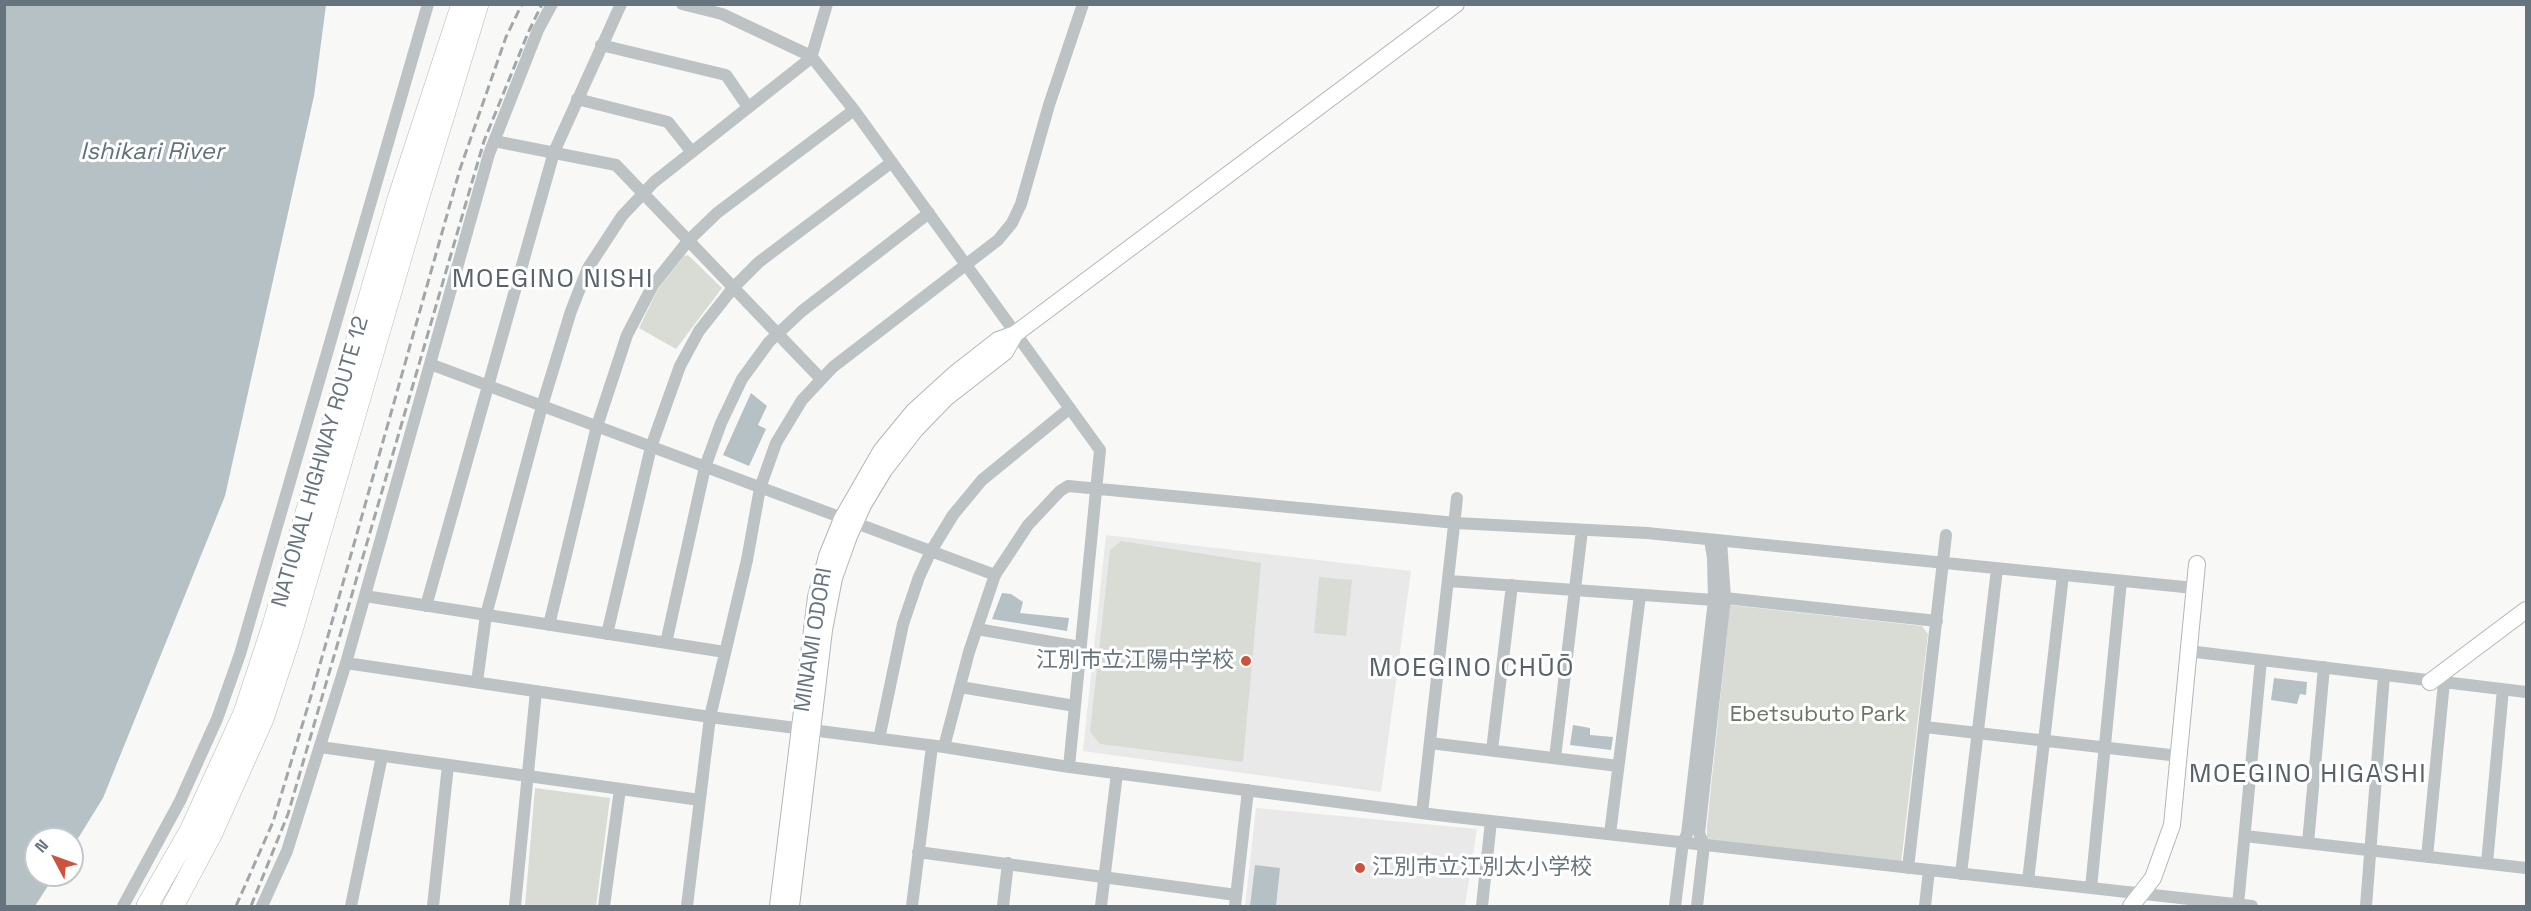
<!DOCTYPE html>
<meta charset="utf-8">
<style>
body{margin:0}
#map{position:relative;width:2531px;height:911px;overflow:hidden;background:#f8f8f6;font-family:"Space Grotesk",sans-serif}
canvas{display:block}
.frame{position:absolute;inset:0;border:6px solid #66757d;pointer-events:none}
.north{position:absolute;left:24px;top:827px;width:60px;height:60px;box-sizing:border-box;background:#fff;border:2px solid #c2c8cb;border-radius:50%;rotate:311deg;font-size:16px;font-weight:700;line-height:24px;text-align:center;color:#66757d}
.north::after{content:'';display:block;margin:auto;width:21px;height:27px;background:#cf523e;clip-path:polygon(50% 0,100% 100%,50% 72%,0 100%)}
</style>
<div id="map">
<canvas width="2531" height="911"></canvas>
<div class="frame"></div>
<div class="north">N</div>
</div>
<script>
const g = document.querySelector('canvas').getContext('2d');
g.lineJoin = 'round';
function fill(path, color) { g.fillStyle = color; g.fill(path, 'evenodd'); }
const poly = rows => new Path2D(rows.map(r => 'M' + r).join(''));
function strokePath(path, color, width, dash) { g.strokeStyle = color; g.lineWidth = width; g.lineCap = dash ? 'butt' : 'round'; g.setLineDash(dash || []); g.stroke(path); }
function label(font, color, halo, rows, align = 'center') {
  g.font = font + ' "Space Grotesk","Noto Sans JP",sans-serif'; g.lineWidth = 6; g.setLineDash([]); g.textBaseline = 'middle'; g.strokeStyle = halo; g.fillStyle = color; for (const [text, x, y, turn = 0] of rows) {
    g.save(); g.translate(x, y); g.rotate((+turn || 0) * Math.PI / 180); g.textAlign = isNaN(turn) ? turn : align; if (halo) g.strokeText(text, 0, 0); g.fillText(text, 0, 0); g.restore();
  }
}
const built = poly([
 [1106,535,1411,571,1381,792,1083,751],
 [1256,808,1477,829,1465,906,1245,906]
]);
const green = poly([
 [688,255,722,288,676,349,639,328,658,289,684,256],
 [1121,541,1261,563,1243,762,1100,744,1090,732,1110,550],
 [1319,577,1352,580,1346,636,1314,633],
 [1730,605,1922,626,1928,634,1901,863,1707,840,1707,826],
 [535,788,610,798,596,906,525,906]
]);
const water = poly([
 [5,4,326,5,314,96,225,496,103,798,72,848,72,839,36,839,36,875,55,875,35,906,4,906],
 [751,393,767,406,758,425,766,429,749,466,723,455],
 [1002,593,1011,594,1023,602,1020,613,1069,618,1067,631,992,619],
 [2274,678,2307,682,2306,695,2300,694,2297,704,2271,700],
 [1573,725,1590,728,1590,735,1613,737,1611,750,1570,745],
 [1255,865,1280,868,1276,906,1250,906]
]);
const street = poly([
 [682,4,722,14,811,56,854,110,1100,450,1069,767],
 [601,45,726,75,748,107],
 [577,99,668,122,691,151],
 [494,141,616,165,821,379],
 [430,364,995,575],
 [1449,581,1714,600,1725,598,1937,621],
 [365,596,725,652],
 [426,606,554,152,621,4],
 [549,625,597,426,627,335,653,285,688,241,717,213,854,110],
 [977,629,1080,647],
 [607,634,651,447,680,366,699,331,733,288,759,262,892,162],
 [666,643,705,467,721,423,742,379,769,342,802,311,929,213],
 [2188,651,2526,692],
 [346,663,710,717,944,747,1069,767,1437,815,2252,906],
 [477,682,486,615,542,406,571,311,588,268,622,216,654,182,811,58,827,4],
 [960,687,1075,706],
 [1925,727,2179,756],
 [879,739,903,624,919,577,931,551,953,515,982,480,1070,408],
 [1430,743,1618,766],
 [320,747,700,800],
 [944,747,969,652,995,575,1028,525,1060,491,1068,486,1456,523,1647,533,2194,588],
 [1492,750,1512,585],
 [1555,758,1582,530],
 [1422,813,1457,498],
 [1610,834,1640,595],
 [2245,836,2526,868],
 [2308,843,2324,667],
 [918,852,1236,895],
 [2427,857,2444,682],
 [2487,863,2503,689],
 [1908,868,1946,535],
 [1961,874,1997,569],
 [2028,881,2063,575],
 [2091,888,2121,581],
 [2238,905,2261,660],
 [123,906,180,801,217,719,240,654,428,4],
 [262,906,287,851,346,663,489,154,538,30,552,4],
 [351,906,382,756],
 [433,906,448,765],
 [515,906,536,691],
 [604,906,620,789],
 [687,906,710,717,747,560,760,488,776,443,802,400,833,367,998,240,1012,223,1021,204,1049,105,1083,4],
 [912,906,932,746],
 [1003,906,1008,863],
 [1101,906,1117,773],
 [1235,906,1248,790],
 [1482,906,1491,821],
 [1675,906,1683,842,1687,834,1714,600,1713,558,1710,540],
 [1697,906,1704,845,1699,833,1725,598,1721,541],
 [1925,906,1929,870],
 [2366,906,2384,675]
]);
const secondary = poly([
 [2430,682,2526,610],
 [778,906,816,597,827,556,842,519,881,451,913,412,957,372,998,340,1015,334,1456,4],
 [791,906,824,630,834,578,849,536,863,505,884,470,915,430,946,398,1005,352,1015,334],
 [2131,906,2153,878,2172,825,2197,564]
]);
const highway = poly([
 [147,906,190,831,244,713,273,625,398,199,462,4],
 [173,906,212,833,263,719,290,637,417,203,478,4]
]);
const rail = poly([
 [236,906,273,822,311,696,460,169,506,37,522,4],
 [251,906,288,814,484,141,528,33,542,4]
]);
const markers = [
 [1246,661,6,"#cf523e"],
 [1360,868,6,"#cf523e"]
];
const streetNames = [
 ["NATIONAL HIGHWAY ROUTE 12",321,462,-74],
 ["MINAMI ODORI",814,640,-81]
];
const poiNames = [
 ["江別市立江陽中学校",1234,661],
 ["江別市立江別太小学校",1372,868,"left"]
];
const parkNames = [
 ["Ebetsubuto Park",1818,715]
];
const waterNames = [
 ["Ishikari River",152,152]
];
const quarterNames = [
 ["MOEGINO NISHI",553,280],
 ["MOEGINO CHŪŌ",1472,669],
 ["MOEGINO HIGASHI",2308,775]
];
fill(built, '#e9e9e9');
fill(green, '#d8dcd5');
fill(water, '#b5c1c4');
strokePath(secondary, '#b0b6ba', 18);
strokePath(highway, '#b3b7ba', 22);
strokePath(street, '#bdc2c5', 12);
strokePath(secondary, '#fff', 16);
strokePath(highway, '#fff', 21);
strokePath(rail, '#a0a7ab', 3, [9, 4.5]);
for (const [x, y, r, color] of markers) { const dot = new Path2D(); dot.arc(x, y, r, 0, 2 * Math.PI); g.fillStyle = color; g.fill(dot); strokePath(dot, '#fff', 2); }
label('22px', '#66757d', '#fff', streetNames);
label('22px', '#66757d', '#fff', poiNames, 'right');
label('22px', '#697665', '#fff', parkNames);
label('italic 24px', '#617478', '#fff', waterNames);
g.letterSpacing = '1.5px';
label('26px', '#576369', '#fff', quarterNames);
g.letterSpacing = '0px';
</script>
